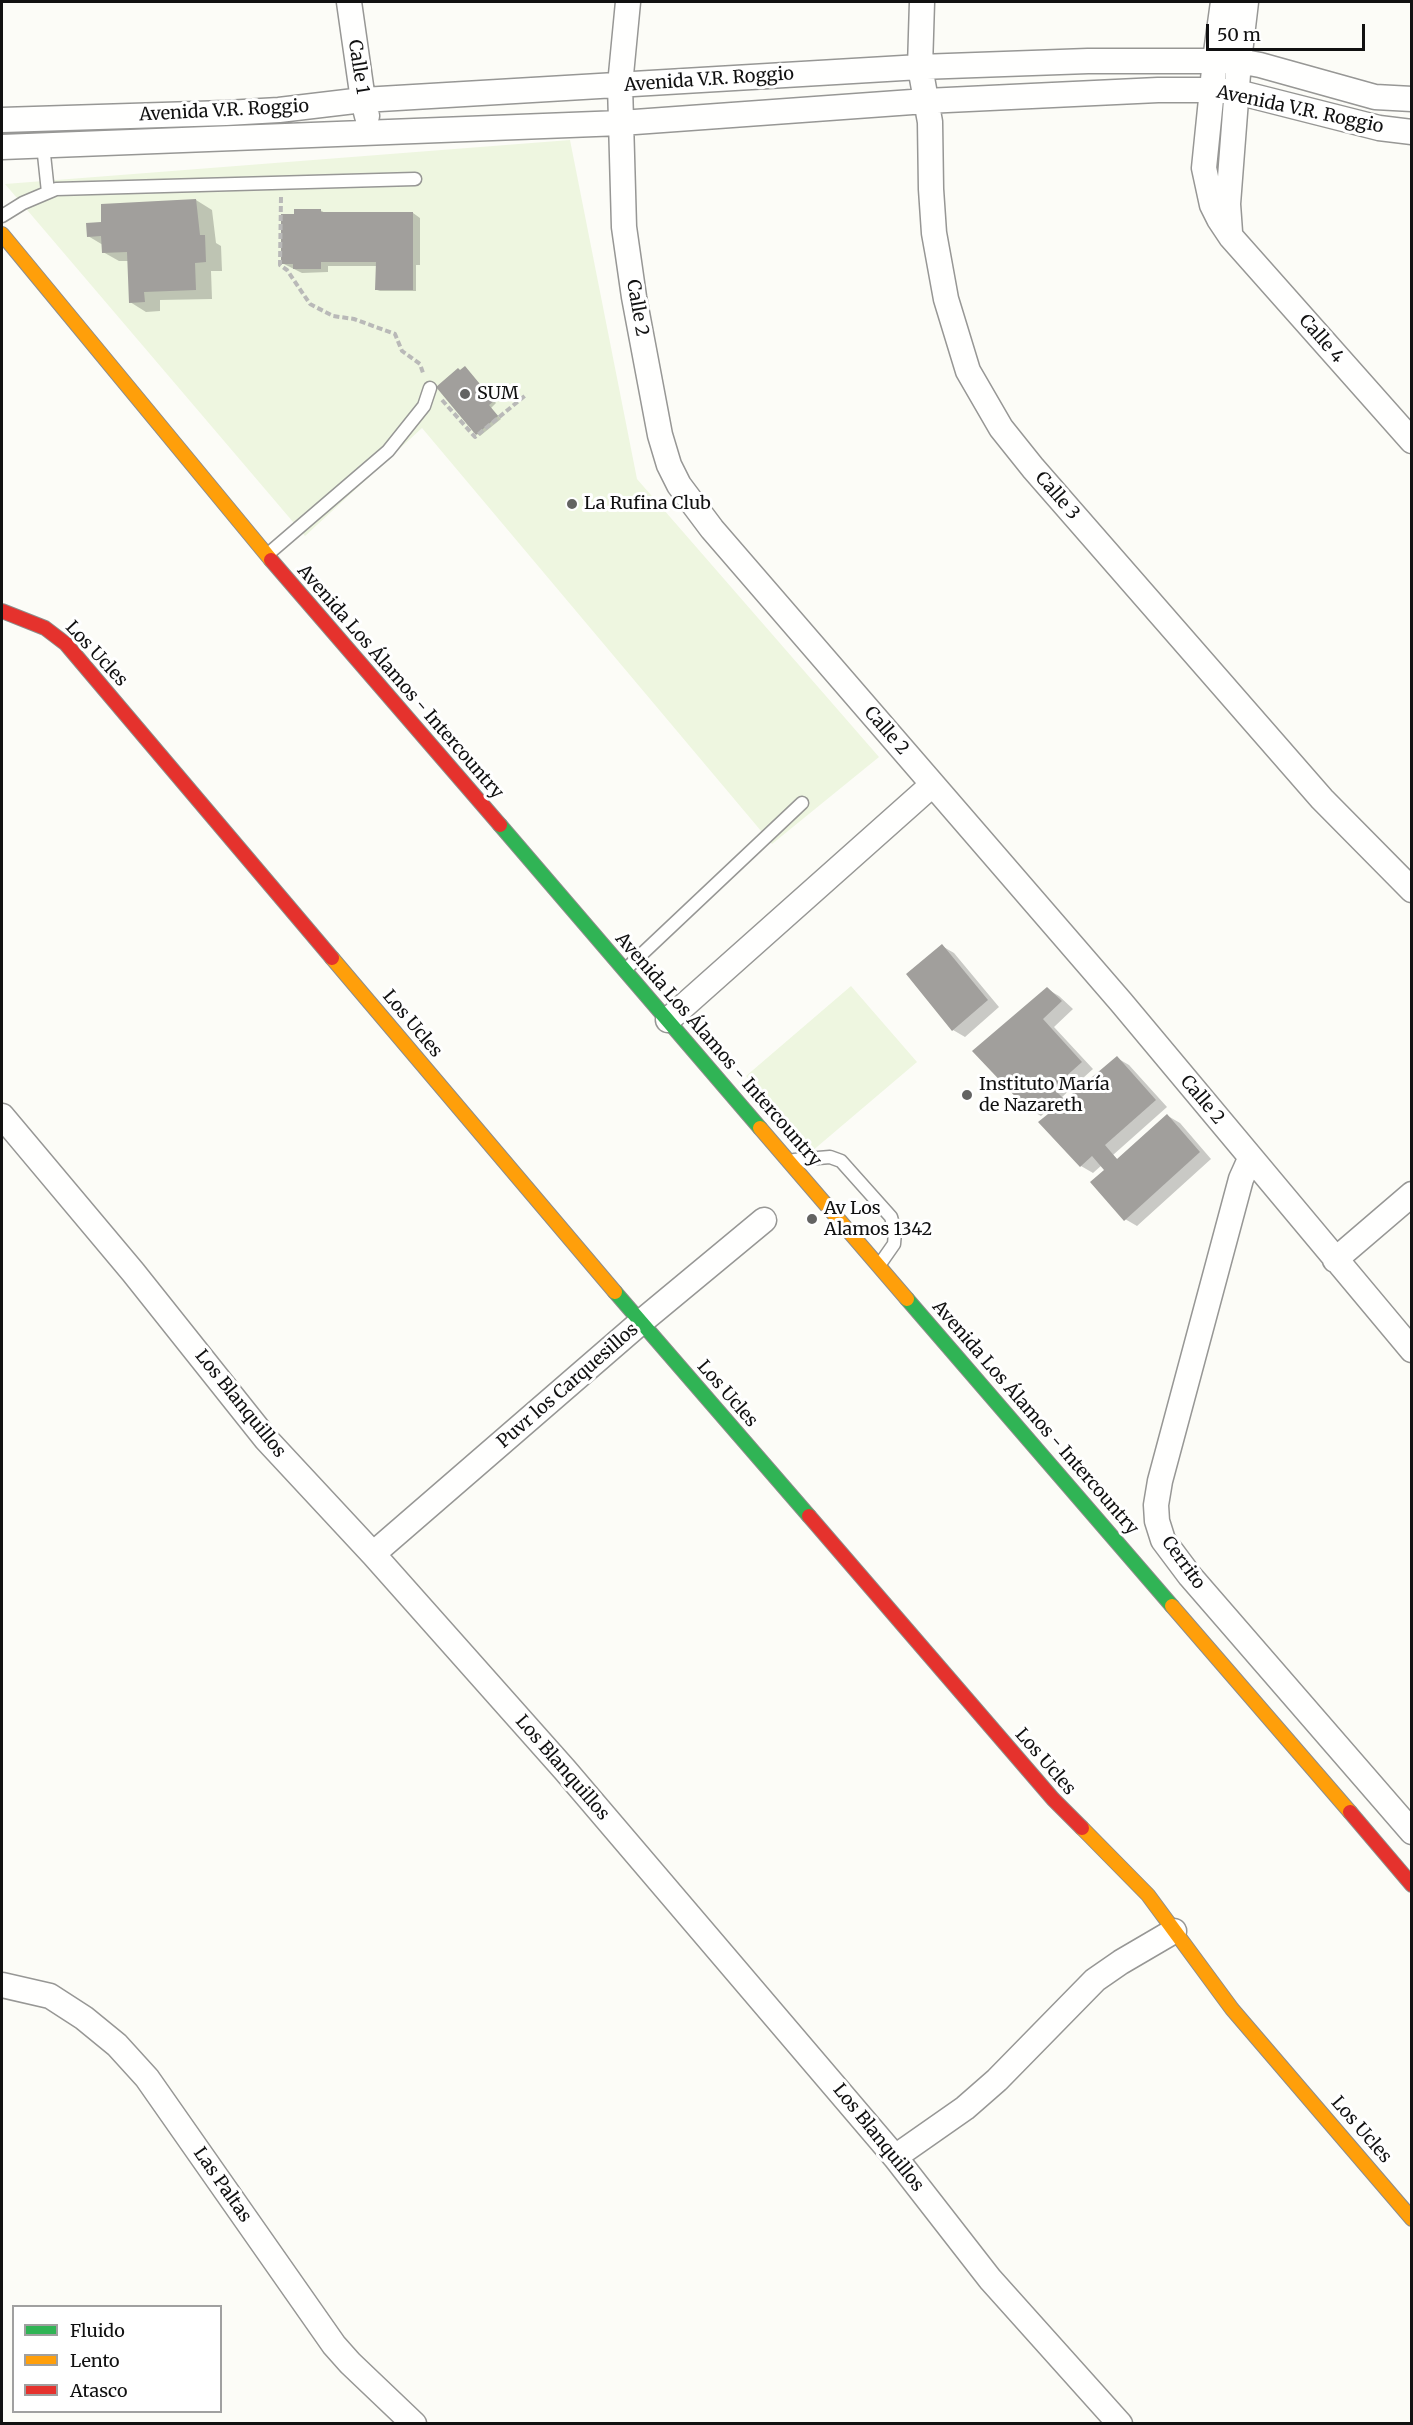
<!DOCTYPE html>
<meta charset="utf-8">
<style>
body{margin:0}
#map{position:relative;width:1413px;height:2425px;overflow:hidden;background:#fcfcf7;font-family:Merriweather,serif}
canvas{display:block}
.frame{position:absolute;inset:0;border:3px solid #111;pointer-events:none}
.legend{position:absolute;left:12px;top:2305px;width:210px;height:108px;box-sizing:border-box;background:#fff;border:2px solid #a0a0a0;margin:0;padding:8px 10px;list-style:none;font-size:18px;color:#111}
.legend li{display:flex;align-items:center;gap:12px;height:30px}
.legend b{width:30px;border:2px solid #a0a0a0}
.scale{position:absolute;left:1206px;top:24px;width:159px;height:27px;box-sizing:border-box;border:3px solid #111;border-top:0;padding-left:8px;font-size:18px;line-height:21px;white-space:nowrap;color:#111;-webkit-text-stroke:4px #fff;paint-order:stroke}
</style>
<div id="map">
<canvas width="1413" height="2425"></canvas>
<div class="frame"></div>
<ul class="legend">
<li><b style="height:8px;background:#30b455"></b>Fluido</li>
<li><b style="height:8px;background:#ff9f0a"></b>Lento</li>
<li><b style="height:8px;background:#e5322d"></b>Atasco</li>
</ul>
<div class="scale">50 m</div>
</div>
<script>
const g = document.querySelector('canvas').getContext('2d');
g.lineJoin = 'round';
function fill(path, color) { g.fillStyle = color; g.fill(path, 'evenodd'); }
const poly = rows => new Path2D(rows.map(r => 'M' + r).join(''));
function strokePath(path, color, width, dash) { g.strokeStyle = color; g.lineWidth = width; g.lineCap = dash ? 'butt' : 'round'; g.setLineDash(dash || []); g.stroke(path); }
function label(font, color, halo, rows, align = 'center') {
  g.font = font + ' Merriweather,serif'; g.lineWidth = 6; g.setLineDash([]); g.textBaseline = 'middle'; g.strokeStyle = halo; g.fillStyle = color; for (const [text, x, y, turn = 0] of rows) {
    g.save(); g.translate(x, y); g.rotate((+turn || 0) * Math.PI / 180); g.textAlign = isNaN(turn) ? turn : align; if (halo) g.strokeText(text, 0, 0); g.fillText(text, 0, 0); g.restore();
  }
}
const pitch = poly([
 [570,140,637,479,879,757,772,844,422,428,305,536,5,184],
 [851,986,917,1062,811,1152,746,1076]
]);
const shadow = poly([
 [196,200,212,210,216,243,221,246,222,271,211,271,212,299,160,300,160,311,146,312,130,302,129,261,119,261,103,252,103,245,88,236,102,224],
 [320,210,327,214,413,213,420,218,420,265,416,265,416,291,380,291,377,290,377,266,328,266,328,272,302,273,282,263,296,215],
 [465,368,496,403,491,408,501,419,480,436,477,434,461,371],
 [942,946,954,953,999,1007,965,1037,953,1030],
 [1047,989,1059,996,1073,1009,1054,1027,1093,1069,1062,1097,1066,1101,1117,1058,1129,1065,1167,1107,1113,1155,1118,1160,1168,1116,1180,1123,1211,1159,1137,1226,1125,1219,1106,1170,1102,1165,1093,1173,1081,1166,1055,1109,1052,1106,1041,1116,1029,1109]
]);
const building = poly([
 [196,199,200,235,205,235,206,262,195,263,196,290,144,292,145,302,129,303,127,252,102,253,101,236,87,237,86,223,101,222,101,204],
 [294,209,321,209,321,212,413,212,413,290,375,290,376,262,321,262,321,269,293,269,293,264,281,264,281,214,294,214],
 [465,366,494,401,489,405,498,416,476,435,436,387,458,368,460,370],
 [942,944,988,1000,952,1031,906,974],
 [1047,987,1062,1001,1043,1019,1082,1062,1053,1088,1065,1100,1117,1056,1156,1100,1105,1145,1117,1159,1167,1114,1200,1152,1124,1221,1090,1182,1104,1170,1092,1156,1080,1167,1038,1122,1053,1110,1042,1097,1028,1110,972,1051]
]);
const path = poly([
 [281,197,280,265,287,270,310,304,333,316,354,319,395,334,402,351,420,364,423,373],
 [442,400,475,437,527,394]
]);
const lane = poly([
 [43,145,48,192],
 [2,216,23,203,56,189,415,179],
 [268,554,388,451,424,406,430,388],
 [626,969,802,803],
 [794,1160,830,1157,841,1161,891,1217,895,1232,894,1244,880,1264]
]);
const street = poly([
 [349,2,363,100,367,116],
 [628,2,620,85,624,227,634,297,660,435,669,465,679,485,712,529,1121,1002,1412,1350],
 [922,2,920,67,930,122,931,189,934,233,946,299,968,371,1001,428,1033,468,1322,799,1412,890],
 [1223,2,1215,60,1204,168,1212,205,1219,219,1231,237,1412,441],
 [2,120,226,113,279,110,363,100,920,67,1088,61,1239,61,1260,65,1375,97,1412,99],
 [2,147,621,123,926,101,1158,90,1213,90,1237,92,1379,128,1412,132],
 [1230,232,1228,204,1239,61,1246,2],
 [668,1020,932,785],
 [2,1116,133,1272,266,1439,373,1554,565,1770,895,2157,990,2279,1120,2424],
 [1250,1159,1241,1179,1160,1481,1156,1505,1157,1521,1163,1540,1190,1576,1412,1832],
 [1335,1260,1412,1194],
 [373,1554,641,1322,764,1220],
 [2,1985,50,1996,84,2018,117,2045,147,2078,334,2345,350,2363,414,2424],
 [895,2157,965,2108,997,2080,1095,1980,1121,1962,1174,1931]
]);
const fast = poly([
 [500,825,760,1128],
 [615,1292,809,1516],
 [907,1299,1172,1606]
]);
const slow = poly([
 [2,234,271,560],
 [332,958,615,1292],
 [760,1128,907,1299],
 [1172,1606,1350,1812],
 [1082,1828,1148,1895,1232,2009,1412,2219]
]);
const jam = poly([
 [271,560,500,825],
 [2,611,45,628,66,644,332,958],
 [809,1516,1053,1799,1082,1828],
 [1350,1812,1412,1885]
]);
const markers = [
 [465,394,6,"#636362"],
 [572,504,6,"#636362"],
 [967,1095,6,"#636362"],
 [812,1219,6,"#636362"]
];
const streetNames = [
 ["Calle 1",358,67,81],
 ["Avenida V.R. Roggio",709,80,-4],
 ["Avenida V.R. Roggio",1300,110,12],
 ["Avenida V.R. Roggio",224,111,-3],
 ["Calle 2",637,308,80],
 ["Calle 4",1321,339,49],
 ["Calle 3",1057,496,49],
 ["Los Ucles",96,654,47],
 ["Avenida Los Álamos - Intercountry",400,682,49],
 ["Calle 2",886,731,49],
 ["Los Ucles",412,1024,50],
 ["Avenida Los Álamos - Intercountry",718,1050,49],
 ["Calle 2",1202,1100,50],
 ["Puvr los Carquesillos",568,1386,-41],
 ["Los Ucles",727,1394,49],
 ["Los Blanquillos",240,1404,51],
 ["Avenida Los Álamos - Intercountry",1035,1418,49],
 ["Cerrito",1183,1563,54],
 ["Los Ucles",1045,1762,49],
 ["Los Blanquillos",562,1768,49],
 ["Los Ucles",1361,2130,49],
 ["Los Blanquillos",878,2138,51],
 ["Las Paltas",222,2185,55]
];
const poiNames = [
 ["SUM",477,394],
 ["La Rufina Club",584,504],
 ["Instituto María",979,1085],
 ["de Nazareth",979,1106],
 ["Av Los",824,1209],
 ["Alamos 1342",824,1230]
];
fill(pitch, '#eef6e0');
fill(shadow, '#0003');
fill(building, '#a19f9c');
strokePath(lane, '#979795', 15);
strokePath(street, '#979795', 27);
strokePath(fast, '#8d8d8b', 16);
strokePath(slow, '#8d8d8b', 16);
strokePath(jam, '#8d8d8b', 16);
strokePath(path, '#b9b9b8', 4, [6, 3]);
strokePath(lane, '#fffffe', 12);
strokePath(street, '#fffffe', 24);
strokePath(fast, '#30b455', 14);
strokePath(slow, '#ff9f0a', 14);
strokePath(jam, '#e5322d', 14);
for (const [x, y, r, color] of markers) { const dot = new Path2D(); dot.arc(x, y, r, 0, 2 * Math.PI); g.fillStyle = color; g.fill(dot); strokePath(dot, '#fff', 2); }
label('18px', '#111', '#fff', streetNames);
label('18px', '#111', '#fff', poiNames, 'left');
</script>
